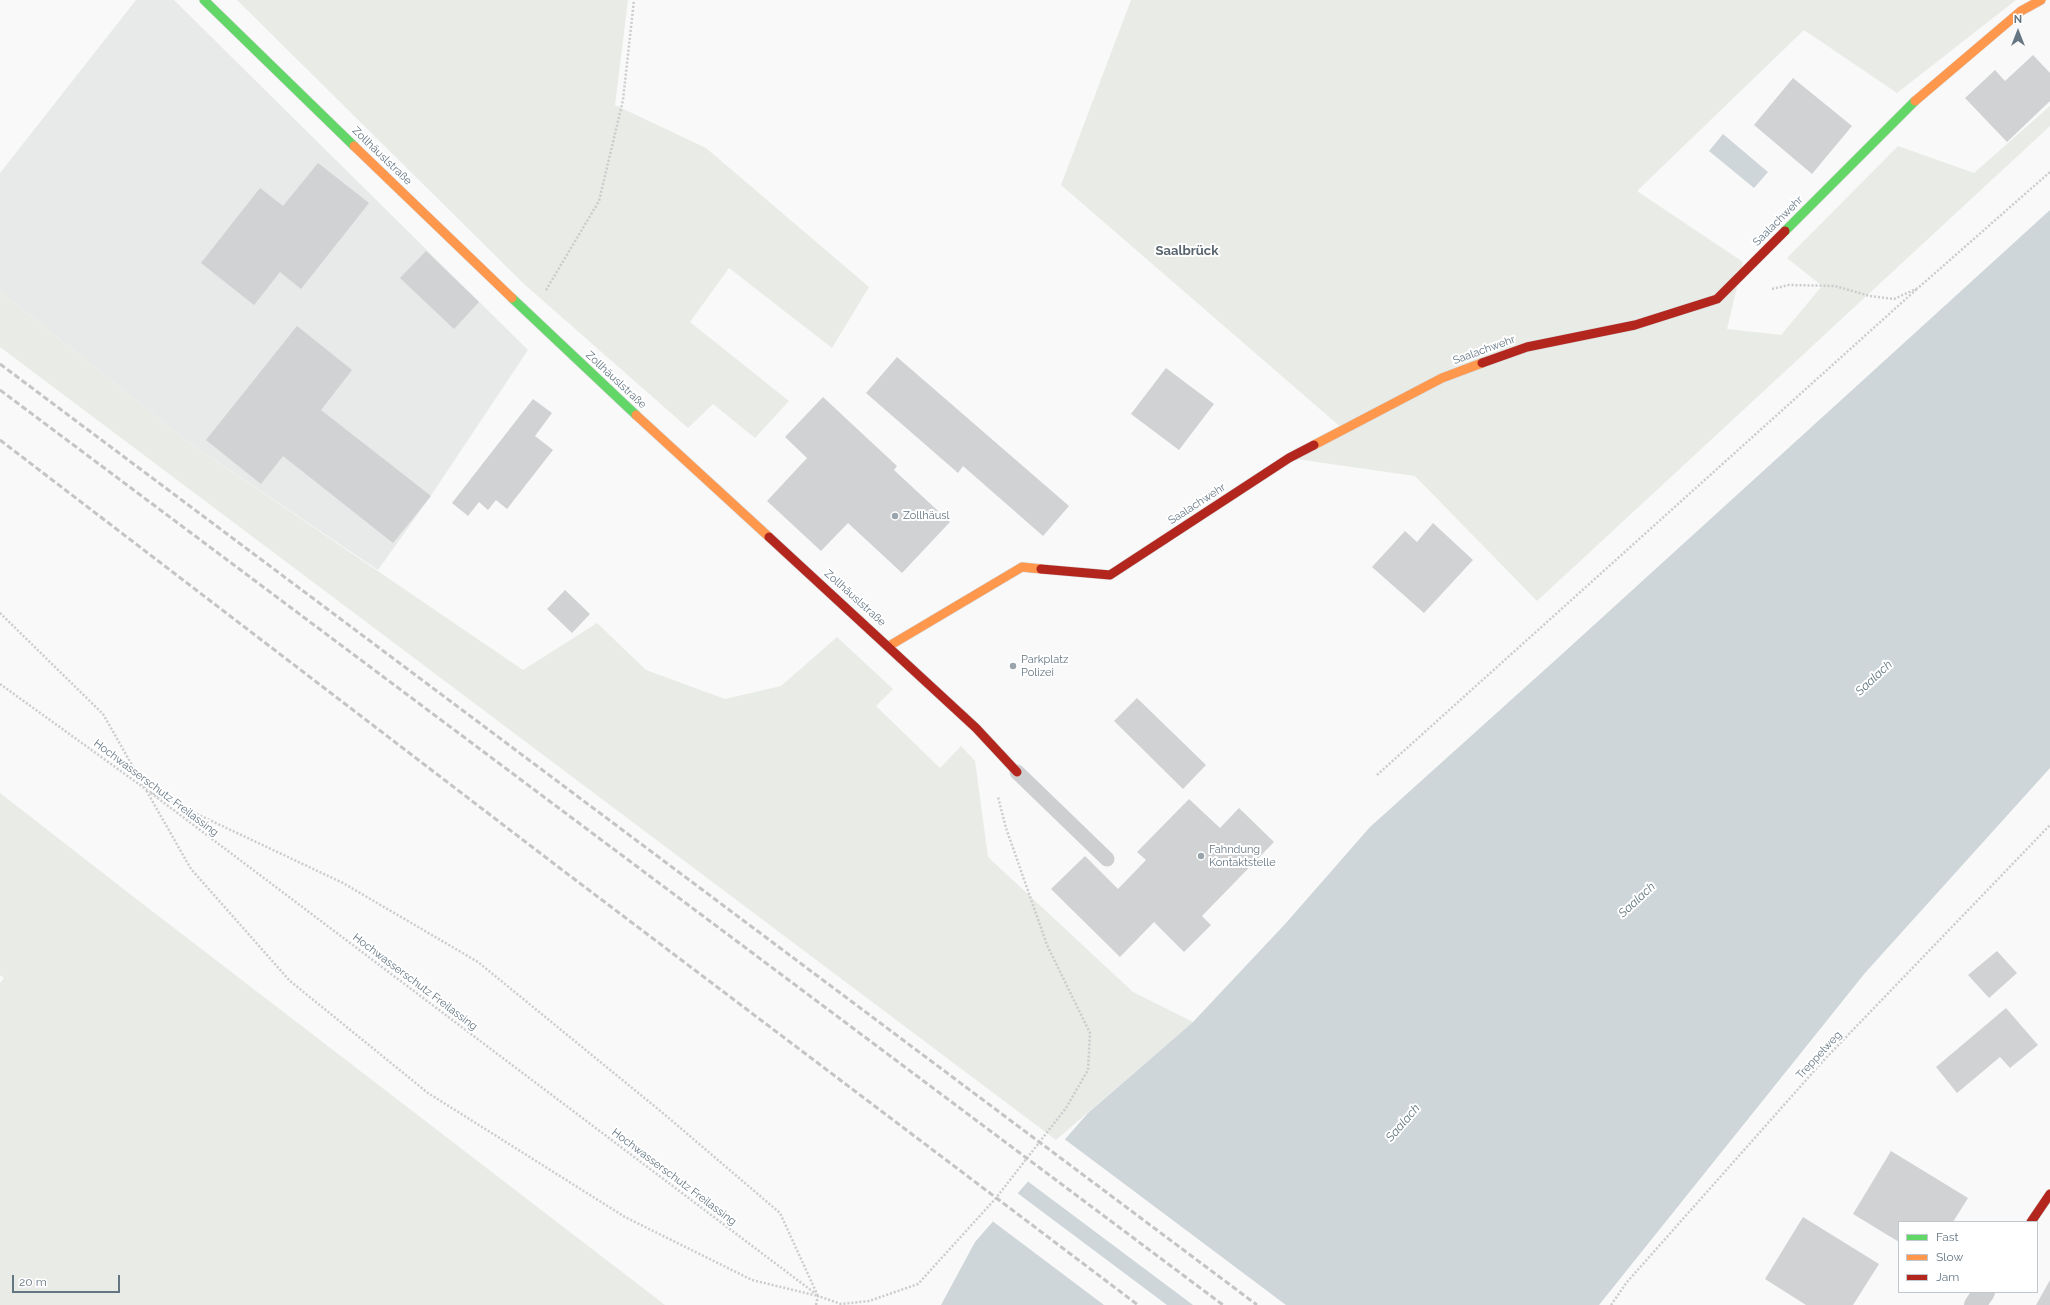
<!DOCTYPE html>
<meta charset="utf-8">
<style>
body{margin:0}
#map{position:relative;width:2050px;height:1305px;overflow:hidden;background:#f9f9f9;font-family:Raleway,sans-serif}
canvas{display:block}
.legend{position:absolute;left:1898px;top:1221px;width:140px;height:72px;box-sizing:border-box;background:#fff;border:1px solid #c1c8cd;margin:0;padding:5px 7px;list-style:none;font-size:12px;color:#657683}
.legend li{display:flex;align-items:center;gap:8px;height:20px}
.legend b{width:20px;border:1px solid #c1c8cd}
.north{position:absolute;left:1998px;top:12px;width:40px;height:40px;-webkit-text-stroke:3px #fff;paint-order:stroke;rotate:0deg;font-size:11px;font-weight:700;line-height:16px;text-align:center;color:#657683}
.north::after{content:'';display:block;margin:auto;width:14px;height:18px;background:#657683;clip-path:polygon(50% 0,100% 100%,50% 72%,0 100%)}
.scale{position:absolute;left:12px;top:1275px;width:108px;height:18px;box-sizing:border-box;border:2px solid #657683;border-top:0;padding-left:5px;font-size:12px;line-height:14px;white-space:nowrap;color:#657683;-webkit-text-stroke:3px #fff;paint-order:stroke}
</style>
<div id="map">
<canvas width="2050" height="1305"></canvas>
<ul class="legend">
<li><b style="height:5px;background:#63d668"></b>Fast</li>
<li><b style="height:5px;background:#ff974d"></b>Slow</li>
<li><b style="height:5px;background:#b3261e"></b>Jam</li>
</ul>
<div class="north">N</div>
<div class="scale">20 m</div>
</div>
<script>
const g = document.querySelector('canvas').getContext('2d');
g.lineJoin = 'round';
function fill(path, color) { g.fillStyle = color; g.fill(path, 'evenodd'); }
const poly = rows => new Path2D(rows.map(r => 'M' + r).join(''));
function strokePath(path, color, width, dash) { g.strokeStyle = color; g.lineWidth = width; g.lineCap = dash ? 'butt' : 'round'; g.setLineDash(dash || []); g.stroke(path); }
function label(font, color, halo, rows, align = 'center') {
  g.font = font + ' Raleway,sans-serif'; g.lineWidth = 4; g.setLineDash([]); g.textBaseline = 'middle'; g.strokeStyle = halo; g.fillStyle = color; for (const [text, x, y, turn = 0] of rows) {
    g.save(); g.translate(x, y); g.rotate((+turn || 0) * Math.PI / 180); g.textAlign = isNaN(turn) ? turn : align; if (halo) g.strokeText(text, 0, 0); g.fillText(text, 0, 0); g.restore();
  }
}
const built = poly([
 [136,0,174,0,528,350,430,497,378,570,184,439,0,291,0,173]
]);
const green = poly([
 [237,0,628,0,615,105,706,148,869,287,832,348,729,268,690,322,789,401,755,438,713,404,688,428,524,284],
 [1131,0,2016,0,1897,93,1804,30,1637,191,1743,262,1727,329,1781,335,1822,286,1787,258,1898,146,1974,173,2050,106,2050,126,1537,601,1415,476,1289,458,1343,429,1061,185],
 [0,291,184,439,523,670,597,623,646,670,725,699,781,686,837,637,893,689,876,706,940,768,961,746,975,761,988,857,1133,992,1193,1022,1056,1140,0,347],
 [0,793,135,898,665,1305,0,1305,0,983,4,978,0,975]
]);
const water = poly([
 [1723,134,1768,172,1754,188,1709,151],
 [2050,210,2050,768,1865,973,1599,1305,941,1305,975,1242,1088,1113,1193,1022,1286,923,1370,827,1561,655]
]);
const pier = poly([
 [1063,1138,1286,1305,1193,1305,1026,1180],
 [1016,1192,1167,1305,1104,1305,991,1220]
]);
const building = poly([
 [2033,55,2050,73,2050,101,2007,142,1965,98,1995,70,2005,81],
 [1793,78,1852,126,1812,174,1754,125],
 [318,163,369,203,301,289,280,272,254,305,201,263,260,188,283,206],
 [426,251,479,302,454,329,400,278],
 [297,326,352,370,321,410,431,496,393,543,283,456,261,484,206,440],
 [897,357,1069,506,1043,536,963,466,958,473,866,393],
 [1166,368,1214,404,1179,450,1131,414],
 [823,397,897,466,894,470,950,522,902,573,848,523,821,551,767,501,807,458,785,437],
 [533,399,552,413,535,436,553,450,507,509,496,500,488,510,479,502,468,516,452,503],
 [1433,523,1473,560,1424,613,1372,567,1405,531,1417,542],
 [565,590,590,614,572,633,547,609],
 [1137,698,1206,765,1183,789,1114,721],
 [1189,799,1220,828,1239,808,1274,842,1202,916,1211,925,1184,952,1154,922,1120,957,1051,889,1085,856,1118,889,1146,860,1137,852],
 [1997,951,2017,973,1989,998,1968,975],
 [2006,1008,2038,1045,2010,1068,2000,1057,1957,1093,1936,1067],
 [1891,1151,1968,1198,1953,1222,1899,1222,1899,1242,1853,1214],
 [1803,1217,1879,1264,1853,1305,1806,1305,1765,1279],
 [2050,1280,2050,1305,2036,1305]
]);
const path = poly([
 [1772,289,1789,285,1835,286,1870,296,1894,299,1918,288,2050,172],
 [546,290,599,201,623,100,634,0],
 [0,613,103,714,145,788],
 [0,684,147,790],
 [1377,775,1918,288],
 [146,790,343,883,478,962,664,1114,780,1213,818,1296,752,1280,625,1217,428,1093,290,981,191,869,146,790],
 [151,793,816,1294],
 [816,1305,818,1296,841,1304,869,1301,918,1284,996,1198,1066,1108,1088,1070,1090,1033,1047,945,1006,828,998,797],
 [1611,1305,1627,1282,1823,1061,2050,825]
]);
const lane = poly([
 [1017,772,1107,859]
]);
const street = poly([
 [1975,1305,1984,1292]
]);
const fast = poly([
 [204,0,354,146],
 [1785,231,1915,101],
 [512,298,636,415]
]);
const slow = poly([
 [1915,101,2021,11,2041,0],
 [354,146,512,298],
 [636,415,769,537],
 [1314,445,1442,378,1482,363],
 [889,646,1022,567,1041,569]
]);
const jam = poly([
 [1482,363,1527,347,1635,325,1717,299,1785,231],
 [769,537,976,728,1017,772],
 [1041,569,1110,575,1289,458,1314,445],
 [2031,1222,2050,1194]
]);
const rail = poly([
 [0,364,1257,1305],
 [0,390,1223,1305],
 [0,440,557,866,1138,1305]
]);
const markers = [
 [895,516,4,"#99a4ac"],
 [1013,666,4,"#99a4ac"],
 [1201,856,4,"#99a4ac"]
];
const streetNames = [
 ["Zollhäuslstraße",382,156,44],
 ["Saalachwehr",1778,221,-45],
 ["Saalachwehr",1484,350,-20],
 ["Zollhäuslstraße",616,380,43],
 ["Saalachwehr",1197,504,-33],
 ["Zollhäuslstraße",855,598,42],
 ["Hochwasserschutz Freilassing",156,788,37],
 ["Hochwasserschutz Freilassing",415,982,37],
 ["Treppelweg",1819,1055,-47],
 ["Hochwasserschutz Freilassing",674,1177,37]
];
const poiNames = [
 ["Zollhäusl",903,516],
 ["Parkplatz",1021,660],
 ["Polizei",1021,673],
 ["Fahndung",1209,850],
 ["Kontaktstelle",1209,863]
];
const waterNames = [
 ["Saalach",1874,678,-43],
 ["Saalach",1637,900,-43],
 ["Saalach",1403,1123,-49]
];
const quarterNames = [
 ["Saalbrück",1187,251]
];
fill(built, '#e8e9e9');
fill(green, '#e8ebe6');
fill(water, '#ced6d9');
fill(pier, '#f9f9f9');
fill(building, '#d0d2d3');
strokePath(fast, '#d5d6d7', 10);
strokePath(slow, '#d5d6d7', 10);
strokePath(jam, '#d5d6d7', 10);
strokePath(path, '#cbcccd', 2.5, [2, 2]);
strokePath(lane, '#cecfd0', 15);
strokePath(street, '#cecfd0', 22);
strokePath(fast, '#63d668', 9);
strokePath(slow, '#ff974d', 9);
strokePath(jam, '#b3261e', 9);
strokePath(rail, '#c3c5c6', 3, [6, 3]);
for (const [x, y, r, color] of markers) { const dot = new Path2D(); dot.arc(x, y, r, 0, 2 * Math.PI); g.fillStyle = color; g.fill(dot); strokePath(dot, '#fff', 1.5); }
label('11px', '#657683', '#fff', streetNames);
label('11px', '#657683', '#fff', poiNames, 'left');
label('italic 12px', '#60757c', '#fff', waterNames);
label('bold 13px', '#57646e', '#fff', quarterNames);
</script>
